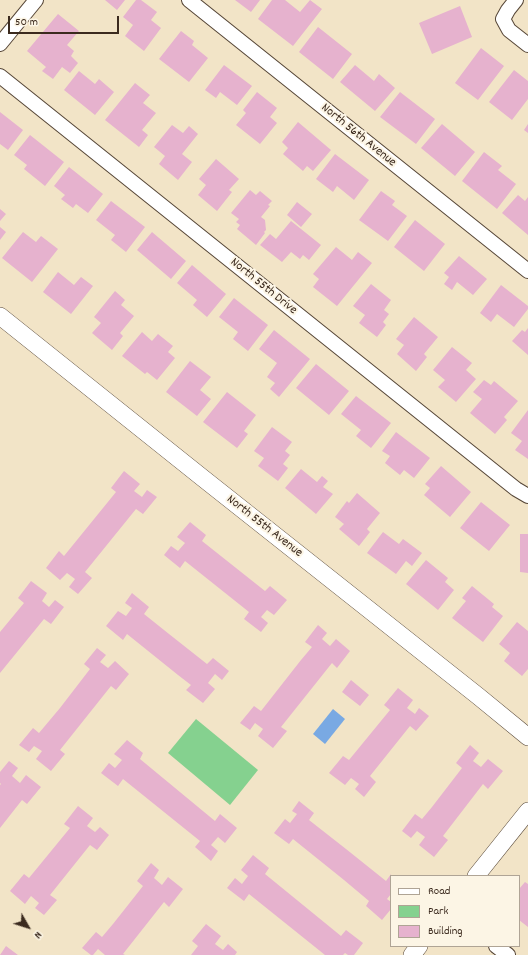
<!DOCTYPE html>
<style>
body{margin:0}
#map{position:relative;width:528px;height:955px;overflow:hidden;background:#f2e4c7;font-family:Dekko,sans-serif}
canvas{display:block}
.legend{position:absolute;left:390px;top:875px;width:130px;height:72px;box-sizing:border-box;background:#fcf5e5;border:1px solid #afa495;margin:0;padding:5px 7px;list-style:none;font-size:12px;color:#3b2a1e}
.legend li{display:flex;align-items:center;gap:8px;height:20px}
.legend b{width:20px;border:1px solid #afa495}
.north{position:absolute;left:8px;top:907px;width:40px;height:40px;-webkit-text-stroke:3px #fcf5e5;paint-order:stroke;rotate:129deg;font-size:11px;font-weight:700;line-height:16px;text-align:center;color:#3b2a1e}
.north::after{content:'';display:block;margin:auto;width:14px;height:18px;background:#3b2a1e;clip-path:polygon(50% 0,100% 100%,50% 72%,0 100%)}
.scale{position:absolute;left:8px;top:16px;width:111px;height:18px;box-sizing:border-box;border:2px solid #3b2a1e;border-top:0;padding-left:5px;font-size:12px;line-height:14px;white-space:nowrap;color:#3b2a1e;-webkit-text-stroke:3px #fcf5e5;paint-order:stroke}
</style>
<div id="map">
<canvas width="528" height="955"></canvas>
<ul class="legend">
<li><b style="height:5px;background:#fff"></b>Road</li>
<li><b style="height:11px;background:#85d18f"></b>Park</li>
<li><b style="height:11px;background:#e6b2ce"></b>Building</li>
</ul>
<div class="north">N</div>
<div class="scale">50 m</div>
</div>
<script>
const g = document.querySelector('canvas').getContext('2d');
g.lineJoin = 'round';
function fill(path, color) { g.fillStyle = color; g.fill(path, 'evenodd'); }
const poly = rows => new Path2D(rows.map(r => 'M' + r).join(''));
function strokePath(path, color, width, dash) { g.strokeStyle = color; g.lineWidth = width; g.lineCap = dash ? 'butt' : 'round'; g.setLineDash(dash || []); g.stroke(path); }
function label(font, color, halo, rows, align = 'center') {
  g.font = font + ' Dekko,sans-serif'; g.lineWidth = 4; g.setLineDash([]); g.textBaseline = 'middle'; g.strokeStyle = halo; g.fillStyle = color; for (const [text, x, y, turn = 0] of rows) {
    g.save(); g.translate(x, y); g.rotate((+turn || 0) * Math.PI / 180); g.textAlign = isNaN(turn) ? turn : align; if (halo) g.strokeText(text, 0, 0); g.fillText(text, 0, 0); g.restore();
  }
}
const green = poly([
 [196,719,258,770,230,805,168,753]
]);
const water = poly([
 [333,709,345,719,325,744,313,734]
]);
const building = poly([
 [105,0,125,0,117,10],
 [136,0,141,0,157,12,151,20,161,28,144,51,125,36,133,25,123,17],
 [235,0,260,0,251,12],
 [272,0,285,0,300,12,310,0,322,9,293,46,258,19],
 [460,6,472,37,432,54,419,23],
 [58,14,79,31,67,45,74,51,71,56,78,63,70,73,62,67,53,79,42,71,46,67,27,51],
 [318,27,352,54,333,79,299,52],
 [181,31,194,41,192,45,208,58,189,82,159,59],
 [481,48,504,66,478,100,455,83],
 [224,65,252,86,237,105,220,92,216,98,205,90],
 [355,65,374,81,379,74,395,88,375,111,340,82],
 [514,70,528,81,528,99,512,120,489,102],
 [79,71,95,84,99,79,114,92,95,115,64,90],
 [135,83,150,95,143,103,156,113,142,130,148,135,139,147,105,120],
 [257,92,277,108,270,117,277,123,260,144,236,125,246,113,243,110],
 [400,92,435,119,416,144,380,117],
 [0,112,23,130,8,150,0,144],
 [298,122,331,150,313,171,307,166,303,171,283,154,288,148,282,142],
 [442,124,475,152,455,176,421,148],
 [528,124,528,133,524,130],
 [172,125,183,133,189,126,198,134,182,154,192,162,178,180,159,164,165,156,154,147],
 [30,135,64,162,45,186,24,169,27,165,14,155],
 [484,152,502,166,498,170,516,184,497,209,462,181],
 [335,154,369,180,354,200,337,186,333,192,316,179],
 [216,159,239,179,229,190,232,192,217,211,198,195,206,185,199,179],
 [69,167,103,194,88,213,76,204,73,208,61,199,65,195,54,186],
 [250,190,256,195,260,191,272,201,268,205,270,206,261,217,265,220,266,230,264,232,265,233,256,245,237,229,240,225,236,222,239,219,231,213],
 [381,191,395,201,392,205,407,216,388,241,359,220],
 [518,195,525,201,528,197,528,235,502,213],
 [111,201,145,227,126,252,111,240,115,235,96,220],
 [297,202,312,214,301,227,287,215],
 [0,209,6,214,0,221],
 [415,220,445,244,424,271,394,247],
 [291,221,321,245,309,260,303,255,300,259,291,252,282,262,260,245,270,234,276,239],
 [0,227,6,232,0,240],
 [23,232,36,242,41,236,58,249,32,282,2,258],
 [152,232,186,261,171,279,137,250],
 [336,247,352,260,358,252,372,263,337,306,313,287,319,279,313,274],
 [459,256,487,279,473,295,457,282,452,290,444,284,449,277,444,273],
 [192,265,226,294,207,317,193,305,197,300,177,283],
 [58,272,74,285,81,277,93,286,71,314,43,292],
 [371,284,391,300,384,310,389,314,383,322,386,325,377,337,359,323,365,315,353,306],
 [501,285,528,306,528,309,514,327,497,314,491,322,480,313],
 [115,291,125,300,121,305,134,316,120,333,123,336,112,350,92,333,101,323,94,317],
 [234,298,268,325,248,351,233,339,238,332,219,317],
 [414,317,438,337,424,354,427,357,416,371,397,354,404,345,396,339],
 [528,328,528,355,512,341,522,330,525,332],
 [274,330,310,359,279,397,270,389,275,383,267,377,277,363,259,349],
 [142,332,152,341,158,334,173,346,168,352,175,358,157,380,147,372,145,374,122,356],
 [452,347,472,363,466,370,476,379,456,402,438,387,445,380,433,370],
 [190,361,211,377,200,390,211,399,197,416,166,392],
 [316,364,349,391,329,415,296,388],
 [484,380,491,385,494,381,518,401,504,417,507,420,495,434,470,413,482,399,473,392],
 [227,392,256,415,244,431,248,434,237,448,203,422],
 [356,396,391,423,371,448,356,436,361,430,341,414],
 [528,410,528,459,515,450,522,441,511,433],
 [272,427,292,442,285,451,290,455,283,464,288,468,278,481,258,466,264,458,254,451],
 [396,432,430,458,414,478,404,470,400,475,385,463,390,456,382,451],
 [441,466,471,492,450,517,424,495,430,488,425,484],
 [301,469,317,482,322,476,328,481,323,487,333,494,316,514,285,488],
 [124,471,140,484,134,491,142,497,147,490,157,497,143,514,136,509,85,572,92,578,78,594,69,587,75,579,67,573,60,580,46,568,59,551,64,556,116,492,111,488],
 [357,493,380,513,367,529,370,532,359,546,339,529,344,524,335,517,347,501,349,503],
 [481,502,510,525,489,551,460,528],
 [190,522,206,535,202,541,265,591,270,586,287,600,274,615,267,610,261,617,268,623,261,632,244,619,249,612,185,561,180,568,164,555,171,546,178,551,185,543,177,537],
 [383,532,399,544,403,539,422,553,412,566,406,561,396,574,367,553],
 [520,534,528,534,528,573,520,572],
 [426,560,448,578,445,582,454,590,438,610,406,584],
 [31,581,47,593,42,601,49,607,55,600,64,607,51,624,44,619,0,673,0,632,24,603,18,598],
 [472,586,494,604,492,607,503,616,483,642,452,618,466,601,462,598],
 [132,593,149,607,144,614,169,634,207,664,213,658,229,671,222,680,215,674,208,683,215,689,203,703,186,690,191,685,178,675,127,634,123,640,106,626,118,611,126,616,132,608,125,603],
 [517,622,528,631,528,669,522,676,504,661,510,653,499,644],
 [318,625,327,633,322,639,330,646,336,639,350,651,337,668,332,663,281,727,287,731,273,748,258,736,263,729,255,723,250,730,240,723,254,706,261,711,301,660,312,647,305,642],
 [97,648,106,655,100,662,108,668,115,661,129,674,116,690,111,686,60,750,65,754,51,771,36,759,42,751,34,746,29,752,19,745,33,728,39,733,60,708,90,669,84,664],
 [351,680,369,695,360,706,342,692],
 [398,688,413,700,407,708,415,714,419,708,429,716,416,731,410,726,370,776,376,782,364,797,355,789,359,784,351,778,345,785,329,773,343,756,349,760,390,710,384,705],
 [127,740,143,753,140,759,215,821,220,814,237,828,225,843,218,837,211,845,218,851,211,861,195,847,200,841,123,779,118,786,101,773,109,763,115,768,122,760,114,754],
 [470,745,479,753,473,761,481,767,488,759,503,771,488,789,483,784,443,836,448,840,434,857,419,845,425,837,417,831,411,838,402,831,415,814,422,819,432,807,462,768,456,763],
 [9,761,18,768,12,776,20,783,26,775,41,787,27,804,22,800,0,828,0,785,1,784,0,783,0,772],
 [299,801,314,813,309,820,346,849,386,881,391,874,391,894,387,899,391,902,391,909,382,920,366,906,369,901,344,880,293,839,289,844,274,833,285,819,290,823,297,814,292,811],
 [78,806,93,818,87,826,95,832,100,827,109,835,97,850,90,845,50,895,57,900,44,915,35,908,39,903,31,896,25,904,10,891,24,874,29,878,70,828,64,824],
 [253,855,269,868,265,874,341,936,346,930,363,943,354,955,348,955,345,953,343,955,325,955,249,894,244,901,227,888,235,878,242,884,248,876,241,870],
 [151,863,159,870,154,878,162,885,168,877,183,889,169,907,164,902,123,954,125,955,105,955,98,949,93,955,91,955,82,948,96,932,102,937,113,924,143,886,137,881],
 [525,882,528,884,528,927,519,920,519,889],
 [206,924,221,936,215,944,223,950,228,944,237,952,235,955,191,955,198,946,192,941],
 [6,946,18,955,0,955]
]);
const minor = poly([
 [189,0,528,271],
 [516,0,508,10,503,19,509,30,528,45],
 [0,44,36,0],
 [0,76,516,489,528,496],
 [496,946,508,955]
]);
const tertiary = poly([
 [0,316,204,479,478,696,528,737],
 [476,876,528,811],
 [412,955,419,946]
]);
const streetNames = [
 ["North 56th Avenue",358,136,39],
 ["North 55th Drive",263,287,39],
 ["North 55th Avenue",264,527,38]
];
fill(green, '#85d18f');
fill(water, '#79a9e3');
fill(building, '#e6b2ce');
strokePath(minor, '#564637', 16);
strokePath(tertiary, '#564637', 18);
strokePath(minor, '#fff', 14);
strokePath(tertiary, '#fff', 17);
label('13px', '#3b2a1e', '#fcf5e5', streetNames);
</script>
